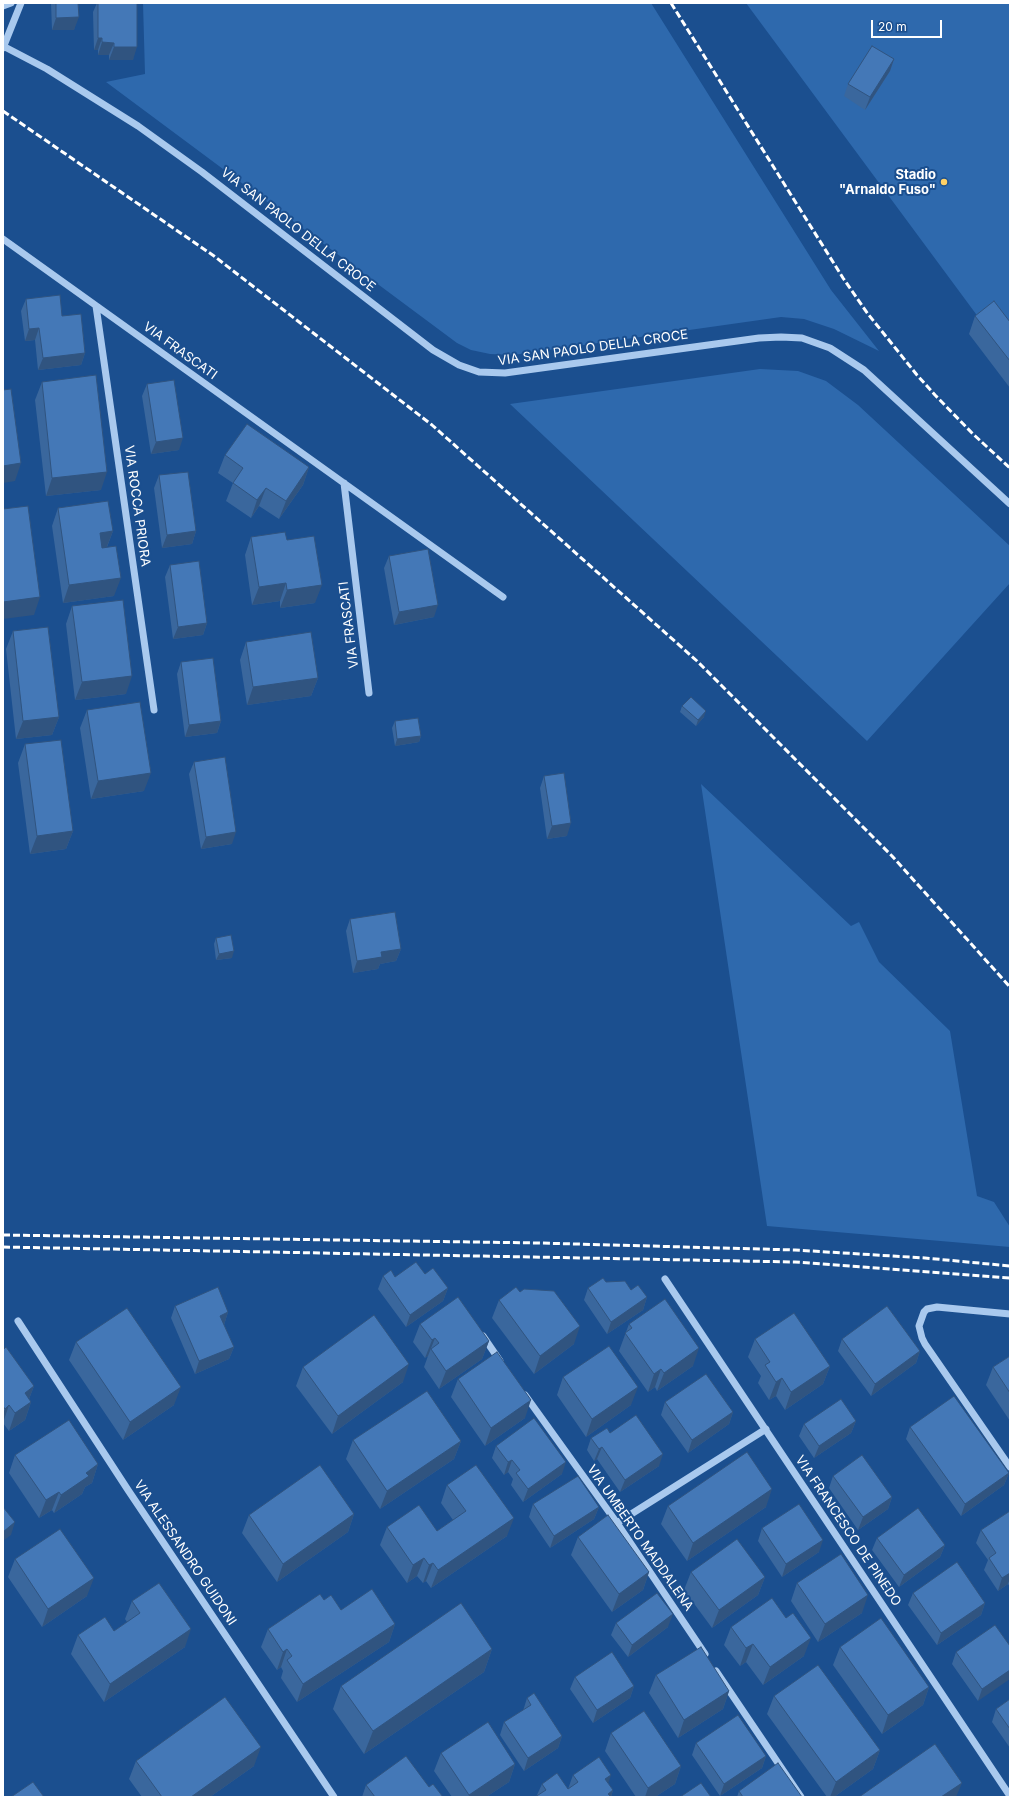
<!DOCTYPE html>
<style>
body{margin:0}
#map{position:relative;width:1013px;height:1800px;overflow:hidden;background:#1b4f8f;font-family:Inter,sans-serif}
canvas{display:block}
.frame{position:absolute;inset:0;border:4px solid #fff;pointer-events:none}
.scale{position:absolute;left:871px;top:20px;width:71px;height:18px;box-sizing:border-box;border:2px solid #fff;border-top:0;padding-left:5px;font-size:12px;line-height:14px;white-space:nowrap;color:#fff;-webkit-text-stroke:3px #1b4f8f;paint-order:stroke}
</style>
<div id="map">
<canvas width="1013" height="1800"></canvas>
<div class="frame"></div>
<div class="scale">20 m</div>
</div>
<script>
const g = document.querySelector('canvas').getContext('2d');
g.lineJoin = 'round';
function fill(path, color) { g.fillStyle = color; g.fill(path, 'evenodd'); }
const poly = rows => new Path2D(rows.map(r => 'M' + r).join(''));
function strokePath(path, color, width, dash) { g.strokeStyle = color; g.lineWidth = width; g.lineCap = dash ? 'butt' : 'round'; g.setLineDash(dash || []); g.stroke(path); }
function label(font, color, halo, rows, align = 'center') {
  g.font = font + ' Inter,sans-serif'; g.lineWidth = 4; g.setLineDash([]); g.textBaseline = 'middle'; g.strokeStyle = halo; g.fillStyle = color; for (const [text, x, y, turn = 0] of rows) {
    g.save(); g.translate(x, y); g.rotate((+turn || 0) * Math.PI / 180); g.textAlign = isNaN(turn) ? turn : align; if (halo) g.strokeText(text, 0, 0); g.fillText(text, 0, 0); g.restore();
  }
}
const green = poly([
 [143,3,651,3,831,290,879,351,834,329,804,319,781,317,513,355,490,354,471,350,457,343,106,82,145,74],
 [746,3,1010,3,1010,360],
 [760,369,798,371,826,381,858,405,1010,546,1010,583,867,741,510,404],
 [701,784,851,926,859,922,879,962,950,1031,977,1196,994,1202,1010,1227,1010,1247,767,1226]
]);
const minor = poly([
 [3,6,11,3],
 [3,46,47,69,138,126,202,172,433,350,459,365,479,372,505,373,759,338,781,337,802,338,830,348,864,370,1010,504],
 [3,48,21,3],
 [3,239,503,597],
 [96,306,154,710],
 [344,483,369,693],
 [665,1279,1010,1796],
 [1010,1314,937,1307,927,1309,924,1312,919,1326,922,1338,925,1344,1010,1467],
 [18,1321,128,1490,334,1797],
 [483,1336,500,1361],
 [525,1395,617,1523,705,1654],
 [617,1523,766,1429],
 [716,1671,801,1797]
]);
const rail = poly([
 [671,3,843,278,868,314,917,375,935,395,973,434,1010,468],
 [3,111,214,256,432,425,697,661,892,856,1010,987],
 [3,1235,539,1243,795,1250,925,1258,1010,1266],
 [3,1247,795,1262,1010,1278]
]);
const wall = poly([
 [51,3,78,3,74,30,52,30],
 [97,3,137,3,133,60,109,60,109,55,98,55,98,50,94,50,93,12],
 [894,59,890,71,865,110,844,96,848,84],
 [26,299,62,316,85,353,81,365,38,370,35,340,25,341,21,311],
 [975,316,1010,322,1010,388,969,334],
 [42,382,101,490,46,496,35,400],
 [147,384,179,450,151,454,142,396],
 [225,455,309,467,303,485,279,519,259,506,251,518,226,501,233,483,218,473],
 [159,475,196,531,192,544,162,548,154,488],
 [58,508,113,531,107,547,114,596,63,603,52,526],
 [251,537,287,540,315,603,280,608,280,601,252,605,245,555],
 [389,556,434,617,394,625,384,568],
 [170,565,207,623,203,635,173,639,165,577],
 [72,606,126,694,75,700,66,624],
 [13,631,59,717,52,735,16,739,6,649],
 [246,642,318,678,311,696,247,705,240,660],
 [181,662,221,721,217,733,185,737,177,674],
 [682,706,704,717,696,726,680,712],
 [87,710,144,791,91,799,80,728],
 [395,721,421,736,419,742,395,746,392,728],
 [25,744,73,831,66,849,30,854,18,763],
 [194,762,232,844,201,849,189,774],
 [544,776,567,836,547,839,540,788],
 [350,919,401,949,396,961,380,964,378,969,353,973,346,931],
 [216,938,232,958,216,960,214,944],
 [425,1274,448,1288,443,1301,406,1327,378,1289,383,1276,395,1277],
 [588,1288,631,1290,647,1297,643,1310,607,1334,584,1300],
 [520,1292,574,1344,534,1374,492,1318,499,1300],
 [175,1306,228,1312,224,1325,234,1347,229,1359,195,1374,171,1318],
 [420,1324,489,1341,482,1359,439,1389,424,1367,428,1356,425,1358,413,1342],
 [629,1324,693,1366,657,1391,655,1387,648,1392,619,1351],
 [755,1339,830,1366,823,1384,785,1410,776,1396,769,1400,758,1383,761,1376,748,1357],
 [842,1339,920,1351,916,1363,871,1396,838,1351],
 [76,1342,174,1405,123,1440,69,1360],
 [3,1350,34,1386,29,1399,31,1402,25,1420,9,1431,3,1423],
 [1010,1356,1010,1421,986,1385,993,1367],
 [303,1367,403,1382,332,1434,296,1386],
 [563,1377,631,1405,586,1437,557,1395],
 [458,1379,525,1418,485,1446,451,1397],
 [665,1402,733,1412,729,1424,688,1453,661,1415],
 [856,1421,851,1433,814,1458,799,1436,804,1424],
 [910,1427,1009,1473,1004,1485,961,1516,906,1439],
 [610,1433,659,1466,620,1492,597,1459,594,1461,587,1450,591,1438],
 [353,1440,461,1441,454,1459,380,1509,346,1459],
 [496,1446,562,1474,523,1502,511,1485,513,1479,508,1472,504,1475,492,1458],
 [15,1455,98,1464,92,1483,85,1487,82,1494,54,1513,52,1510,39,1518,9,1473],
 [833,1476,892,1497,888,1509,858,1530,829,1488],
 [447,1485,507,1536,431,1588,426,1581,423,1583,417,1576,407,1583,380,1545,387,1527,437,1531,453,1520,441,1503],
 [533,1504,599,1507,594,1519,550,1548,529,1517],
 [668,1506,766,1507,687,1561,661,1524],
 [1010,1511,1010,1587,1008,1584,998,1591,984,1570,988,1560,976,1543,981,1530],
 [354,1514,348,1532,277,1582,242,1533,249,1515],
 [762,1528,819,1552,782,1577,758,1541],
 [578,1537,649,1572,643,1590,612,1612,571,1555],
 [877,1538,945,1545,940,1557,899,1587,872,1550],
 [15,1559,87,1596,42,1627,8,1577],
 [691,1572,765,1577,758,1595,712,1628,684,1590],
 [797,1583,862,1613,818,1642,791,1601],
 [913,1593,985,1603,981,1615,937,1645,908,1605],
 [324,1600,341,1610,395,1624,389,1642,297,1702,281,1678,283,1671,281,1667,277,1670,261,1647,268,1629],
 [132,1601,185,1647,104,1702,71,1654,78,1635,114,1631,127,1622,125,1619],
 [616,1623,668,1627,628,1657,611,1635],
 [731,1627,804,1656,763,1685,746,1662,740,1666,724,1645],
 [1010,1646,978,1701,952,1664,956,1652],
 [840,1647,929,1687,923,1705,882,1734,833,1665],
 [492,1649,484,1672,364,1754,333,1709,341,1686],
 [656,1675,729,1691,723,1709,678,1738,649,1693],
 [575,1677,634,1686,630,1698,593,1723,570,1689],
 [774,1696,880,1750,873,1769,834,1797,827,1797,767,1714],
 [527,1698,562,1736,558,1748,524,1771,500,1735,504,1722,523,1711],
 [1010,1699,1010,1748,992,1722,996,1709],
 [611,1733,681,1766,675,1784,655,1797,636,1797,605,1751],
 [696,1743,766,1756,762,1768,720,1796,692,1755],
 [441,1753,515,1764,509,1782,486,1797,452,1797,434,1771],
 [136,1761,254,1766,210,1797,142,1797,129,1779],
 [573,1775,608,1783,613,1790,611,1797,537,1795,542,1784,568,1789],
 [366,1785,429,1787,443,1797,362,1797],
 [739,1791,802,1797,737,1797]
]);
const shadedWall = poly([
 [79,17,74,30,52,30,56,18],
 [98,38,102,38,98,50,94,50],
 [102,42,114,43,109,55,98,55],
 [114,47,137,47,133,60,109,60],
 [894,59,890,71,865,110,870,97],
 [39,328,35,340,25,341,29,329],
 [85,353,81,365,38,370,43,358],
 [183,438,179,450,151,454,156,442],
 [21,463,15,481,3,483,3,466],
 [309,467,303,485,279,519,286,501],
 [107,472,101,490,46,496,52,478],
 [266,488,259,506,251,518,257,500],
 [113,531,106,549,94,551,100,533],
 [196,531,192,544,162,548,167,535],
 [121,578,114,596,63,603,69,585],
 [286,583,280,601,252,605,259,587],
 [322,585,315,603,280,608,287,590],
 [40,597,34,615,3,619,3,602],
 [438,605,434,617,394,625,399,612],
 [207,623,203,635,173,639,178,627],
 [132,676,126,694,75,700,82,682],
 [318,678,311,696,247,705,253,687],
 [706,711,704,717,696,726,698,720],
 [59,717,52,735,16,739,23,721],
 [221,721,217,733,185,737,189,725],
 [421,736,419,742,395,746,397,739],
 [151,773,144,791,91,799,98,781],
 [571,823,567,836,547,839,552,826],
 [73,831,66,849,30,854,37,836],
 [236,832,232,844,201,849,206,837],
 [401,949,396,961,380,964,378,969,353,973,357,961,381,952],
 [234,951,232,958,216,960,219,954],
 [448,1288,443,1301,406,1327,410,1315],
 [647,1297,643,1310,607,1334,611,1322],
 [228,1312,224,1325,220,1316],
 [580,1326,574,1344,534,1374,540,1356],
 [435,1338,428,1356,425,1358,432,1340],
 [489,1341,482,1359,439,1389,446,1371],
 [234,1347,229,1359,195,1374,199,1361],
 [699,1348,693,1366,657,1391,664,1373],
 [920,1351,916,1363,871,1396,875,1384],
 [409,1364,403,1382,332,1434,338,1416],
 [830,1366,823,1384,785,1410,791,1392],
 [661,1369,655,1387,648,1392,654,1374],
 [782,1378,776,1396,769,1400,776,1382],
 [34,1386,27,1404,25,1393],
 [181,1387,174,1405,123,1440,130,1422],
 [638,1387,631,1405,586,1437,592,1419],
 [531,1400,525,1418,485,1446,491,1428],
 [31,1402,25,1420,9,1431,15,1413],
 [9,1405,3,1423,3,1413,5,1409],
 [733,1412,729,1424,688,1453,692,1440],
 [856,1421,851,1433,814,1458,819,1446],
 [461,1441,454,1459,380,1509,387,1491],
 [602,1447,597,1459,594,1461,599,1449],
 [663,1454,659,1466,620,1492,625,1480],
 [512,1460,508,1472,504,1475,508,1462],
 [566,1462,562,1474,523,1502,528,1489],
 [98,1464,92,1483,85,1487,82,1494,54,1513,61,1495,86,1473],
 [1009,1473,1004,1485,961,1516,965,1504],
 [772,1489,766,1507,687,1561,693,1543],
 [59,1492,52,1510,39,1518,46,1500],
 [892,1497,888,1509,858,1530,863,1517],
 [599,1507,594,1519,550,1548,554,1536],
 [354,1514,348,1532,277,1582,283,1564],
 [514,1518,507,1536,431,1588,438,1570],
 [15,1522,11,1535,3,1541,3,1532],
 [823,1540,819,1552,782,1577,786,1564],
 [945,1545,940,1557,899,1587,904,1575],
 [424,1558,417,1576,407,1583,413,1565],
 [433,1563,426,1581,423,1583,429,1565],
 [649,1572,643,1590,612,1612,619,1594],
 [1010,1573,1010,1578,1008,1584,998,1591,1002,1578],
 [765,1577,758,1595,712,1628,719,1610],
 [94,1578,87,1596,42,1627,48,1609],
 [868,1595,862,1613,818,1642,825,1624],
 [985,1603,981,1615,937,1645,941,1633],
 [673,1614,668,1627,628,1657,632,1645],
 [395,1624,389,1642,297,1702,303,1684],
 [191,1629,185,1647,104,1702,110,1684],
 [811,1638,804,1656,763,1685,770,1667],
 [753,1644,746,1662,740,1666,746,1648],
 [287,1649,281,1667,277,1670,283,1652],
 [492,1649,484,1672,364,1754,373,1731],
 [1010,1670,1010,1679,978,1701,982,1689],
 [634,1686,630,1698,593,1723,597,1710],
 [929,1687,923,1705,882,1734,888,1715],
 [729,1691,723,1709,678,1738,684,1720],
 [562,1736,558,1748,524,1771,528,1758],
 [261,1747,254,1766,210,1797,191,1797],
 [880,1750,873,1769,834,1797,830,1797,836,1782],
 [766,1756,762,1768,720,1796,724,1784],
 [515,1764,509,1782,486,1797,468,1797,469,1795],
 [681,1766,675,1784,655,1797,645,1797,648,1788],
 [611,1775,605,1793,605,1779],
 [962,1783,956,1797,941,1797],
 [613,1790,611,1797,608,1794]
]);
const building = poly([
 [56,3,78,3,79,17,56,18,56,3],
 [98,3,137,3,137,47,114,47,114,43,102,42,102,38,98,38,98,3],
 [872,46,894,59,870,97,848,84,872,46],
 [60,295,62,316,81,314,85,353,43,358,39,328,29,329,26,299,60,295],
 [994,301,1010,322,1010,361,975,316,994,301],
 [96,375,107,472,52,478,42,382,96,375],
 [174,380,183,438,156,442,147,384,174,380],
 [11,389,21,463,3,466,3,390,11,389],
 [247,424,309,467,286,501,266,488,257,500,233,483,243,468,225,455,247,424],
 [188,472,196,531,167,535,159,475,188,472],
 [108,501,113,531,100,533,102,548,116,546,121,578,69,585,58,508,108,501],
 [28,506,40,597,3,602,3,509,28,506],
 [285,532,287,540,314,536,322,585,287,590,286,583,259,587,251,537,285,532],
 [428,549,438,605,399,612,389,556,428,549],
 [199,561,207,623,178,627,170,565,199,561],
 [123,600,132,676,82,682,72,606,123,600],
 [48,627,59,717,23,721,13,631,48,627],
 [311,632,318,678,253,687,246,642,311,632],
 [213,658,221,721,189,725,181,662,213,658],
 [691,697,706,711,698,720,682,706,691,697],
 [140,702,151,773,98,781,87,710,140,702],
 [418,718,421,736,397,739,395,721,418,718],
 [61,740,73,831,37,836,25,744,61,740],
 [225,757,236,832,206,837,194,762,225,757],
 [564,773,571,823,552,826,544,776,564,773],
 [395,912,401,949,381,952,382,957,357,961,350,919,395,912],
 [231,935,234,951,219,954,216,938,231,935],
 [416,1262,425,1274,433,1268,448,1288,410,1315,383,1276,391,1270,395,1277,416,1262],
 [603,1278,606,1282,625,1281,631,1290,638,1285,647,1297,611,1322,588,1288,603,1278],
 [218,1287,228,1312,220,1316,234,1347,199,1361,175,1306,218,1287],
 [516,1287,520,1292,524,1289,554,1291,580,1326,540,1356,499,1300,516,1287],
 [458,1297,489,1341,446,1371,431,1349,439,1343,435,1338,432,1340,420,1324,458,1297],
 [665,1299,699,1348,664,1373,661,1369,654,1374,625,1333,632,1328,629,1324,665,1299],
 [887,1306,920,1351,875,1384,842,1339,887,1306],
 [127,1308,181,1387,130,1422,76,1342,127,1308],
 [794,1313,830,1366,791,1392,782,1378,776,1382,765,1365,770,1362,755,1339,794,1313],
 [374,1315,409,1364,338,1416,303,1367,374,1315],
 [609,1346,638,1387,592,1419,563,1377,609,1346],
 [6,1347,34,1386,25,1393,31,1402,15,1413,9,1405,5,1409,3,1406,3,1350,6,1347],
 [497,1352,531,1400,491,1428,458,1379,497,1352],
 [1010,1356,1010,1393,993,1367,1010,1356],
 [706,1374,733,1412,692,1440,665,1402,706,1374],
 [427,1391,461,1441,387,1491,353,1440,427,1391],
 [954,1396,1009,1473,965,1504,910,1427,954,1396],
 [841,1399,856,1421,819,1446,804,1424,841,1399],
 [636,1415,663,1454,625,1480,602,1447,599,1449,591,1438,607,1428,610,1433,636,1415],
 [534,1418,566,1462,528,1489,516,1473,520,1470,512,1460,508,1462,496,1446,534,1418],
 [69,1420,98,1464,86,1473,89,1476,61,1495,59,1492,46,1500,15,1455,69,1420],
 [747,1452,772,1489,693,1543,668,1506,747,1452],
 [862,1455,892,1497,863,1517,833,1476,862,1455],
 [320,1465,354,1514,283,1564,249,1515,320,1465],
 [476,1465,514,1518,438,1570,433,1563,429,1565,424,1558,413,1565,387,1527,419,1505,437,1531,466,1511,447,1485,476,1465],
 [578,1476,599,1507,554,1536,533,1504,578,1476],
 [799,1504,823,1540,786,1564,762,1528,799,1504],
 [3,1507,15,1522,3,1532,3,1507],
 [918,1508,945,1545,904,1575,877,1538,918,1508],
 [1010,1511,1010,1573,1002,1578,989,1558,996,1553,981,1530,1010,1511],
 [608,1515,649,1572,619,1594,578,1537,608,1515],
 [60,1529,94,1578,48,1609,15,1559,60,1529],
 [737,1539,765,1577,719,1610,691,1572,737,1539],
 [841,1554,868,1595,825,1624,797,1583,841,1554],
 [957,1562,985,1603,941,1633,913,1593,957,1562],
 [159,1583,191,1629,110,1684,78,1635,105,1617,114,1631,140,1613,132,1601,159,1583],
 [372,1589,395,1624,303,1684,287,1660,292,1656,287,1649,283,1652,268,1629,320,1594,324,1600,331,1595,341,1610,372,1589],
 [657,1593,673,1614,632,1645,616,1623,657,1593],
 [772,1598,786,1618,793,1613,811,1638,770,1667,753,1644,746,1648,731,1627,772,1598],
 [461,1603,492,1649,373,1731,341,1686,461,1603],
 [881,1618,929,1687,888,1715,840,1647,881,1618],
 [995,1625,1010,1646,1010,1670,982,1689,956,1652,995,1625],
 [701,1647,729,1691,684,1720,656,1675,701,1647],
 [612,1652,634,1686,597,1710,575,1677,612,1652],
 [818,1665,880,1750,836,1782,774,1696,818,1665],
 [534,1693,562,1736,528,1758,504,1722,531,1705,527,1698,534,1693],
 [225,1697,261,1747,191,1797,162,1797,136,1761,225,1697],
 [1010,1699,1010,1729,996,1709,1010,1699],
 [644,1711,681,1766,648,1788,611,1733,644,1711],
 [738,1715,766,1756,724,1784,696,1743,738,1715],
 [488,1722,515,1764,469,1795,441,1753,488,1722],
 [935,1744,962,1783,941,1797,859,1797,935,1744],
 [406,1756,429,1787,433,1784,443,1797,375,1797,366,1785,406,1756],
 [599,1757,611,1775,605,1779,613,1790,608,1794,611,1797,535,1797,546,1790,542,1784,557,1773,568,1789,578,1782,573,1775,599,1757],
 [778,1763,802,1797,743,1797,739,1791,778,1763],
 [33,1782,44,1797,11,1797,33,1782],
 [701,1783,711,1797,680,1797,701,1783]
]);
const markers = [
 [944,182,4,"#ffd166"]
];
const poiNames = [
 ["Stadio",936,175],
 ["\"Arnaldo Fuso\"",936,190]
];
const streetNames = [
 ["VIA SAN PAOLO DELLA CROCE",298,230,38],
 ["VIA SAN PAOLO DELLA CROCE",593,348,-8],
 ["VIA FRASCATI",180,351,36],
 ["VIA ROCCA PRIORA",137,506,82],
 ["VIA FRASCATI",349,625,-97],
 ["VIA FRANCESCO DE PINEDO",848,1531,56],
 ["VIA UMBERTO MADDALENA",640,1538,55],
 ["VIA ALESSANDRO GUIDONI",185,1553,56]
];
fill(green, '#2e69ad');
strokePath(minor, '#a9c9ee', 7);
strokePath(rail, '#fff', 3, [7, 3]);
fill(wall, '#3a679d');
fill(shadedWall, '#305480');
fill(building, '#4478b7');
strokePath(building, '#305480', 1);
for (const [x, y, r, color] of markers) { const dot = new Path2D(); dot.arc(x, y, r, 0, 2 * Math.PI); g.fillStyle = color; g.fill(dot); strokePath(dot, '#1b4f8f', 1.5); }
label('bold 13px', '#fff', '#1b4f8f', poiNames, 'right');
label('13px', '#fff', '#1b4f8f', streetNames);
</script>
